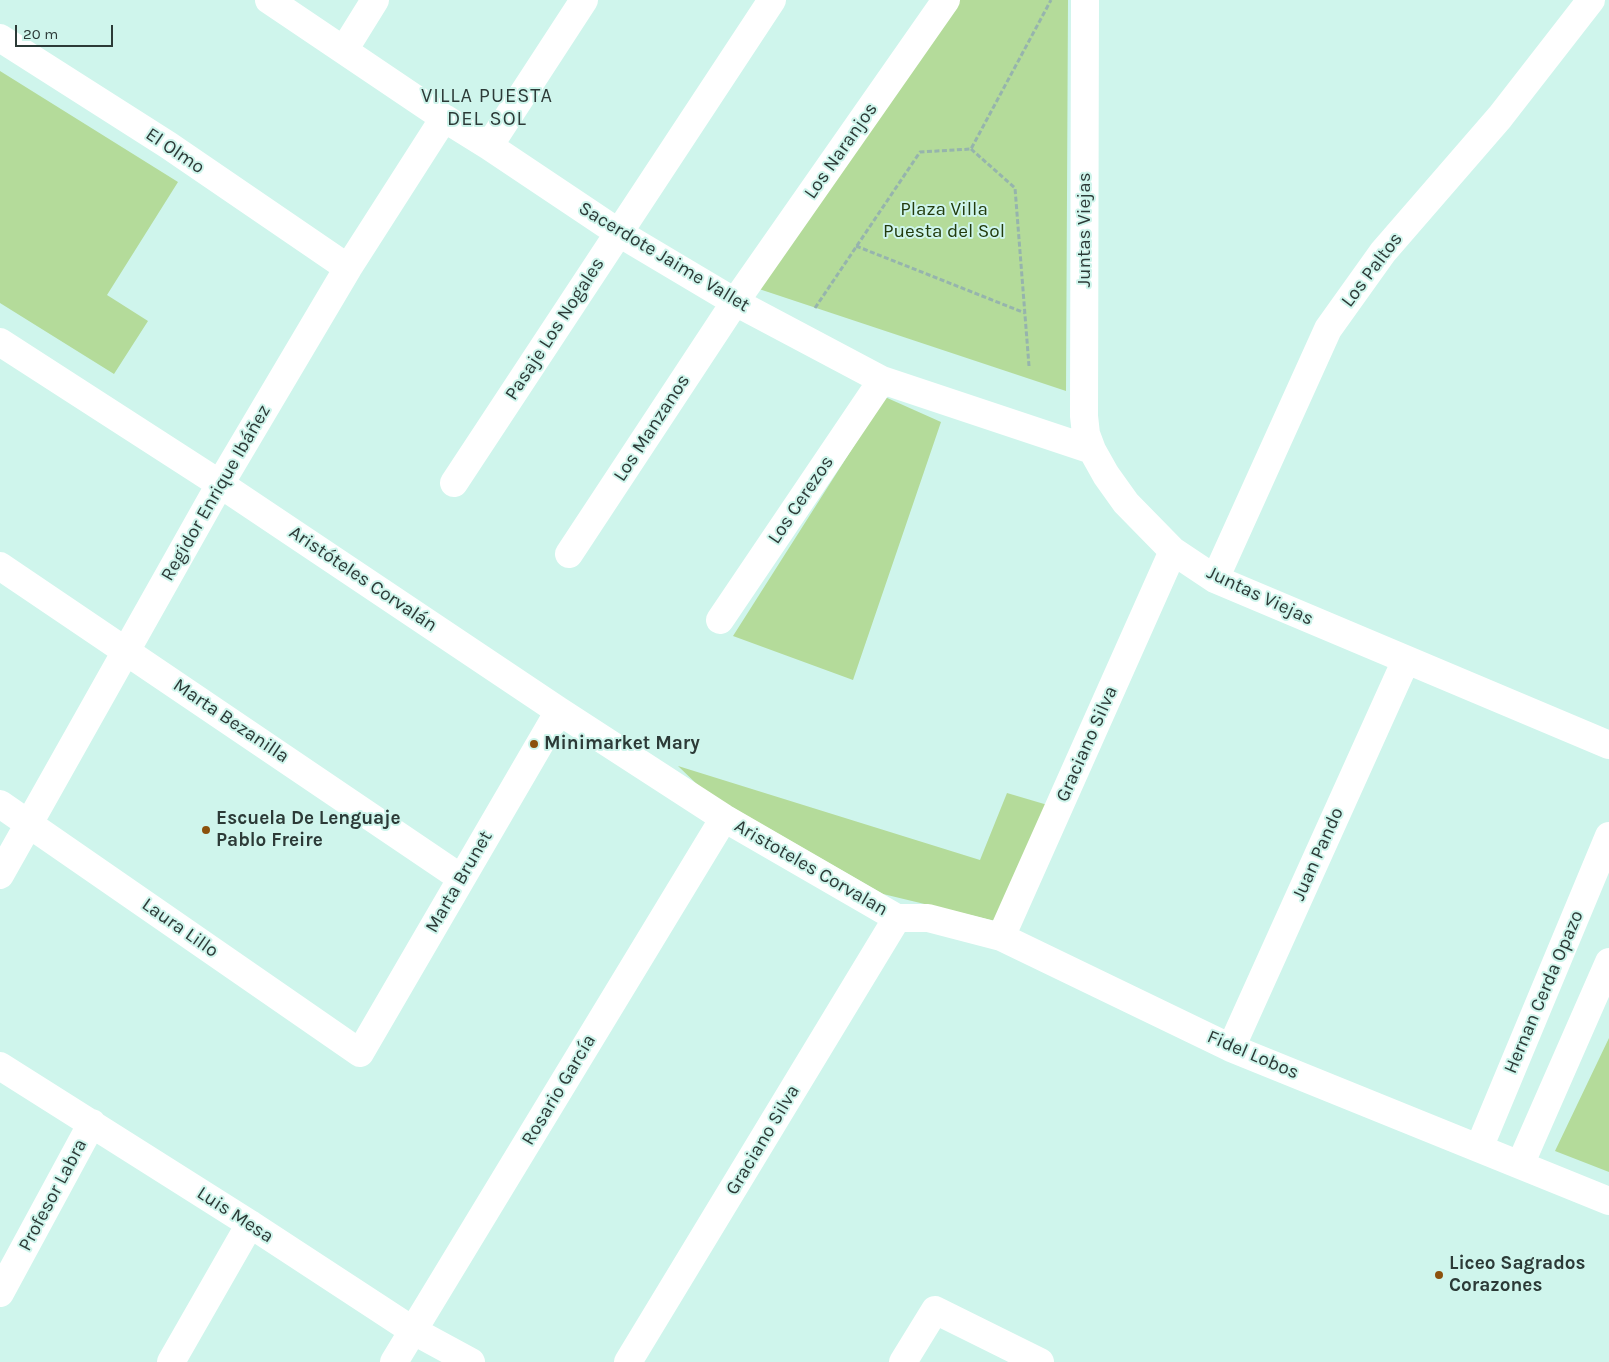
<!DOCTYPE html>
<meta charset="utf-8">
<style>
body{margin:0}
#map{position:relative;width:1609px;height:1362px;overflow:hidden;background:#cff5ec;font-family:Karla,sans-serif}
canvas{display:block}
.scale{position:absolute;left:15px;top:25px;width:98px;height:22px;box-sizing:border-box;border:2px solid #2c3a37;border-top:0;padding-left:6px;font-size:15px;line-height:18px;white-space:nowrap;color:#2c3a37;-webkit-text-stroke:4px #cff5ec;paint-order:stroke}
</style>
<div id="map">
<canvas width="1609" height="1362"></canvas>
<div class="scale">20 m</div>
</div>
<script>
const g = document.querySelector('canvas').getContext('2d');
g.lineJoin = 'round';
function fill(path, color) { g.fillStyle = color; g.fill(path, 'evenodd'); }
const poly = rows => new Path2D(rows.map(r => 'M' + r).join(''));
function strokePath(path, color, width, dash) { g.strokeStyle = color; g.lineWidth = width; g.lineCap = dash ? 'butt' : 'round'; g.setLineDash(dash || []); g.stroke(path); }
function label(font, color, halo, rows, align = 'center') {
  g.font = font + ' Karla,sans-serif'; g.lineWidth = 4; g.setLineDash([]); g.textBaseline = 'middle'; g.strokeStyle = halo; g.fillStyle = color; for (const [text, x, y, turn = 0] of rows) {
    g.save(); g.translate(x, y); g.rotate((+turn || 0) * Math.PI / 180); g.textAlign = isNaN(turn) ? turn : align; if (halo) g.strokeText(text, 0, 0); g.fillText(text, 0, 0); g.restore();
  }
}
const green = poly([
 [949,0,1068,0,1066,391,747,285],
 [0,71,178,182,107,295,148,321,114,374,0,303],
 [885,397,941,422,853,680,733,636],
 [678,766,980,860,1007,793,1051,806,995,921,883,894,704,791],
 [1609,1038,1609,1172,1555,1151]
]);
const path = poly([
 [971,149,1015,188,1029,366],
 [856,246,1025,313],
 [815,308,920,152,971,149,1051,0]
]);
const minor = poly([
 [269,0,444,118,489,146,619,233,735,302,882,380,1092,450],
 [1085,0,1084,416,1086,434,1092,450,1106,475,1126,503,1173,551,1215,579,1609,745],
 [0,38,168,145,348,268],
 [344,50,375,0],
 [489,146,584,0],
 [0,342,220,484,559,711,724,818,897,918,928,918,1001,937,1231,1048,1609,1201],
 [454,483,772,0],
 [569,554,735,302,946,0],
 [0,566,461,878],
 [1215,579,1328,329,1383,252,1500,117,1591,0],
 [720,620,882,380],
 [0,804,360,1053,559,711],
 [0,875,220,484,348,268,444,118],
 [1001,937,1173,551],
 [1231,1048,1406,660],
 [0,1066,250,1224,412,1330,471,1362],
 [1479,1148,1609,836],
 [1520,1165,1609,962],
 [0,1293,92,1123],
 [171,1362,250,1224],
 [394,1362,724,818],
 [628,1362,897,918],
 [903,1362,935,1310,1040,1362]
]);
const markers = [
 [534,744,5,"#8c510c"],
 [206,830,5,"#8c510c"],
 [1439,1275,5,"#8c510c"]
];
const streetNames = [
 ["El Olmo",175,151,34],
 ["Los Naranjos",841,151,-55],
 ["Juntas Viejas",1085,230,-90],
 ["Sacerdote Jaime Vallet",664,257,31],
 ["Los Paltos",1372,270,-53],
 ["Pasaje Los Nogales",555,329,-57],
 ["Los Manzanos",652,428,-57],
 ["Regidor Enrique Ibáñez",216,493,-60],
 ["Los Cerezos",801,500,-56],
 ["Aristóteles Corvalán",363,579,34],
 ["Juntas Viejas",1260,596,25],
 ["Marta Bezanilla",231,721,34],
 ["Graciano Silva",1087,744,-66],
 ["Juan Pando",1318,854,-66],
 ["Aristoteles Corvalan",811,868,30],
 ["Marta Brunet",459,882,-60],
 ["Laura Lillo",180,928,35],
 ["Hernan Cerda Opazo",1544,992,-67],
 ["Fidel Lobos",1253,1055,23],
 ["Rosario García",559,1090,-59],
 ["Graciano Silva",763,1140,-59],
 ["Profesor Labra",53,1195,-62],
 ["Luis Mesa",235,1215,33]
];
const parkNames = [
 ["Plaza Villa",944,210],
 ["Puesta del Sol",944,232]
];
const poiNames = [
 ["Minimarket Mary",544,744],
 ["Escuela De Lenguaje",216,819],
 ["Pablo Freire",216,841],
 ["Liceo Sagrados",1449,1264],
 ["Corazones",1449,1286]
];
const neighbourhoodNames = [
 ["VILLA PUESTA",487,96],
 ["DEL SOL",487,119]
];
fill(green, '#b4db9a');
strokePath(path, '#96b4ad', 3, [5, 2.5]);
strokePath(minor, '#fff', 28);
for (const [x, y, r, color] of markers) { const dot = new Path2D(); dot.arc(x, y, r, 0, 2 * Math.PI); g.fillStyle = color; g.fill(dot); strokePath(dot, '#cff5ec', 2); }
label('19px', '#2c3a37', '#cff5ec', streetNames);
label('19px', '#223b0d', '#cff5ec', parkNames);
label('bold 19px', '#2c3a37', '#cff5ec', poiNames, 'left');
g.letterSpacing = '1px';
label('20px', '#2c3a37', '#cff5ec', neighbourhoodNames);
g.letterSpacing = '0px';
</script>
